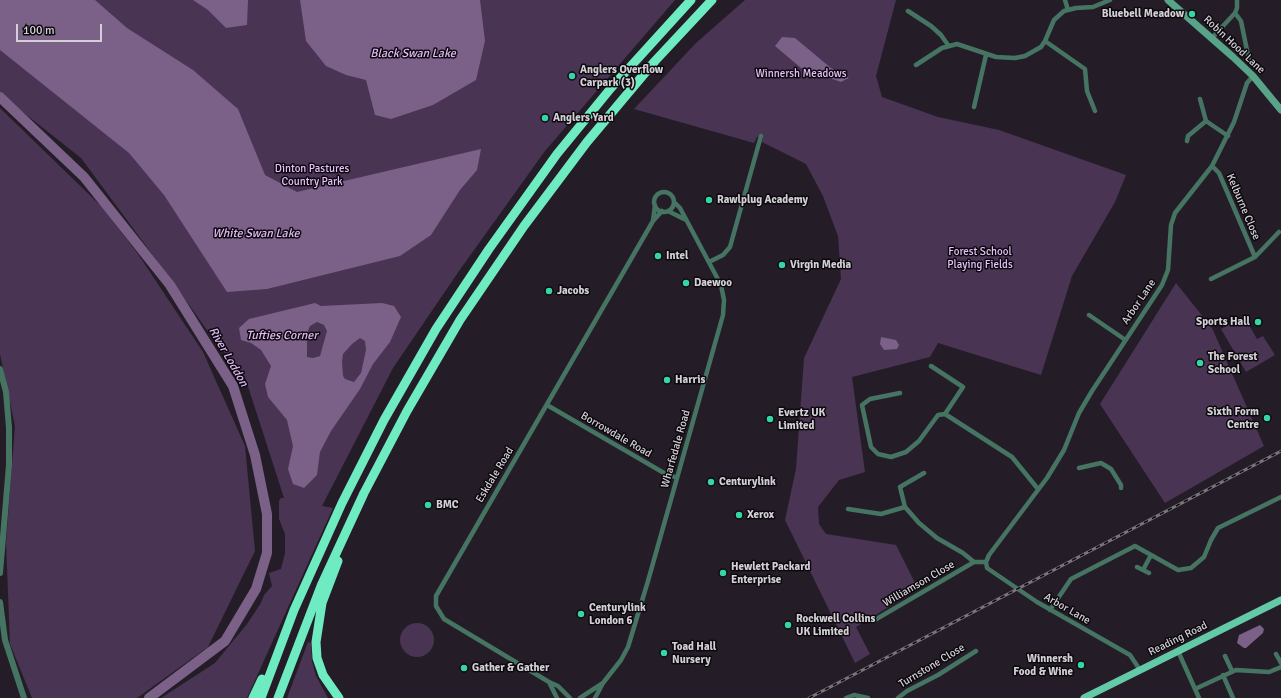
<!DOCTYPE html>
<style>
body{margin:0}
#map{position:relative;width:1281px;height:698px;overflow:hidden;background:#241d27;font-family:Signika,sans-serif}
canvas{display:block}
.scale{position:absolute;left:16px;top:24px;width:86px;height:18px;box-sizing:border-box;border:2px solid #d4d0d7;border-top:0;padding-left:5px;font-size:12px;line-height:14px;white-space:nowrap;color:#d4d0d7;-webkit-text-stroke:3px #0c090d;paint-order:stroke}
</style>
<div id="map">
<canvas width="1281" height="698"></canvas>
<div class="scale">100 m</div>
</div>
<script>
const g = document.querySelector('canvas').getContext('2d');
g.lineJoin = 'round';
function fill(path, color) { g.fillStyle = color; g.fill(path, 'evenodd'); }
const poly = rows => new Path2D(rows.map(r => 'M' + r).join(''));
function strokePath(path, color, width, dash) { g.strokeStyle = color; g.lineWidth = width; g.lineCap = dash ? 'butt' : 'round'; g.setLineDash(dash || []); g.stroke(path); }
function label(font, color, halo, rows, align = 'center') {
  g.font = font + ' Signika,sans-serif'; g.lineWidth = 3; g.setLineDash([]); g.textBaseline = 'middle'; g.strokeStyle = halo; g.fillStyle = color; for (const [text, x, y, turn = 0] of rows) {
    g.save(); g.translate(x, y); g.rotate((+turn || 0) * Math.PI / 180); g.textAlign = isNaN(turn) ? turn : align; if (halo) g.strokeText(text, 0, 0); g.fillText(text, 0, 0); g.restore();
  }
}
const green = poly([
 [0,0,675,0,545,151,459,271,393,368,322,506,333,508,247,698,161,698,215,663,247,624,261,603,264,595,272,586,269,573,281,569,285,553,285,534,279,519,279,501,281,498,284,498,245,377,214,340,175,285,81,158,0,94],
 [745,0,896,0,876,76,882,97,938,117,999,130,1126,175,1115,202,1072,276,1041,375,938,343,930,357,852,377,865,472,839,480,818,507,819,524,826,534,896,545,918,589,856,627,870,654,855,663,785,520,796,469,804,358,841,279,838,236,823,196,806,164,762,142,763,138,761,136,757,137,754,143,634,109,696,43],
 [0,108,102,207,138,254,203,352,245,446,255,551,208,647,137,698,32,698,10,644,6,542,15,426,0,354],
 [1176,283,1212,328,1264,446,1165,503,1100,404],
 [1244,316,1257,339,1263,336,1275,355,1246,372,1221,329],
 '400 640a17 17 0 1 1 34 0a17 17 0 1 1-34 0Z',
 [308,642,311,643,312,661,316,676,328,698,287,698]
]);
const water = poly([
 [0,0,95,0,127,28,193,70,238,109,265,175,297,192,481,149,477,170,460,190,431,235,400,256,267,289,227,292,164,195,129,153,0,50],
 [193,0,248,0,247,25,226,28,208,10],
 [300,0,480,0,485,41,476,80,433,105,391,119,375,115,366,80,346,75,326,66,306,41],
 [782,37,795,38,831,68,849,78,841,82,801,68,775,46],
 [315,303,321,306,382,303,394,306,401,317,390,342,373,364,360,389,331,431,320,452,317,475,304,488,293,484,288,469,293,446,287,420,268,397,265,384,271,366,261,350,251,343,241,340,239,328,249,319],
 [317,322,324,325,327,331,320,356,313,358,307,357,307,333,310,326],
 [360,338,365,341,366,350,361,373,354,382,345,379,343,376,342,362,343,354,352,344],
 [881,337,896,340,899,345,897,349,884,350,880,344],
 [1260,625,1264,629,1263,633,1246,648,1244,648,1237,643,1239,635]
]);
const river = poly([
 [0,97,84,177,170,285,233,386,255,455,267,514,267,553,256,589,225,641,149,698]
]);
const minor = poly([
 [1065,0,1068,10],
 [908,11,931,26,941,35,948,45],
 [1235,13,1241,21,1249,60],
 [1212,38,1235,13,1237,8,1237,0],
 [1045,41,1085,69,1087,91,1095,111],
 [916,65,942,48,957,44,996,57,1015,58,1025,56,1041,47,1045,41,1054,20,1064,11,1076,8,1093,7,1110,0],
 [1200,99,1206,121,1228,136],
 [974,107,986,55],
 [1187,141,1188,136,1206,121],
 [1212,166,1219,173,1255,257],
 '654 202a10 10 0 1 1 20 0a10 10 0 1 1-20 0Z',
 [668,211,684,219],
 [653,221,655,205],
 [709,262,723,255,730,247,761,136],
 [1211,279,1255,257,1279,232],
 [1089,315,1124,339],
 [931,366,963,387,945,414],
 [900,393,870,399,862,405,871,447,878,454,891,457,906,452,919,441,938,415,945,414,1012,457,1038,489],
 [547,405,664,473,677,478],
 [1079,468,1101,463,1111,469,1121,485,1121,488],
 [924,473,900,487,905,507,919,523,937,538,963,553,974,562,986,562],
 [848,509,881,514,905,507],
 [1137,567,1143,570,1151,555],
 [1143,570,1149,573],
 [1050,610,1071,579,1135,546,1178,570,1191,568,1204,557,1211,540,1218,528,1281,497],
 [873,621,974,562],
 [1178,651,1199,698],
 [1276,654,1281,663],
 [1225,656,1232,671],
 [1140,670,1130,655,1037,602,987,568,986,562,989,555,1047,478,1064,450,1079,413,1092,391,1162,285,1168,270,1171,225,1175,213,1212,166,1234,122,1247,83,1253,76],
 [1223,675,1233,698],
 [549,682,558,686,570,698],
 [1195,689,1236,670,1269,672,1281,667],
 [557,698,549,682,444,619,436,606,436,596,653,221,662,211],
 [580,698,603,683,621,660,628,647,648,581,723,315,724,300,721,285,680,208,674,202],
 [595,698,603,683],
 [846,698,854,695,868,698],
 [898,698,907,691,938,675,976,651]
]);
const tertiary = poly([
 [0,369,6,392,9,428,9,465,0,573],
 [0,602,5,640,24,698]
]);
const secondary = poly([
 [1168,0,1233,57,1253,76,1281,110]
]);
const primary = poly([
 [1084,698,1281,600]
]);
const motorway = poly([
 [338,561,322,603,316,642,317,658,323,675,339,698],
 [253,698,262,679],
 [261,698,294,610,342,503,384,420,436,329,489,249,557,154,611,88,691,0],
 [278,698,321,586,364,493,407,411,460,320,524,226,587,142,655,61,712,0]
]);
const rail = poly([
 [809,698,1281,451]
]);
const markers = [
 [1192,14,4,"#37d4a6"],
 [572,76,4,"#37d4a6"],
 [545,118,4,"#37d4a6"],
 [709,200,4,"#37d4a6"],
 [658,256,4,"#37d4a6"],
 [782,265,4,"#37d4a6"],
 [686,283,4,"#37d4a6"],
 [549,291,4,"#37d4a6"],
 [1258,322,4,"#37d4a6"],
 [1200,363,4,"#37d4a6"],
 [667,380,4,"#37d4a6"],
 [1267,418,4,"#37d4a6"],
 [770,419,4,"#37d4a6"],
 [711,482,4,"#37d4a6"],
 [428,505,4,"#37d4a6"],
 [739,515,4,"#37d4a6"],
 [723,573,4,"#37d4a6"],
 [581,614,4,"#37d4a6"],
 [788,625,4,"#37d4a6"],
 [664,653,4,"#37d4a6"],
 [1081,665,4,"#37d4a6"],
 [464,668,4,"#37d4a6"]
];
const poiNames = [
 ["Bluebell Meadow",1184,14,"right"],
 ["Anglers Overflow",580,70],
 ["Carpark (3)",580,83],
 ["Anglers Yard",553,118],
 ["Rawlplug Academy",717,200],
 ["Intel",666,256],
 ["Virgin Media",790,265],
 ["Daewoo",694,283],
 ["Jacobs",557,291],
 ["Sports Hall",1250,322,"right"],
 ["The Forest",1208,357],
 ["School",1208,370],
 ["Harris",675,380],
 ["Sixth Form",1259,412,"right"],
 ["Centre",1259,425,"right"],
 ["Evertz UK",778,413],
 ["Limited",778,426],
 ["Centurylink",719,482],
 ["BMC",436,505],
 ["Xerox",747,515],
 ["Hewlett Packard",731,567],
 ["Enterprise",731,580],
 ["Centurylink",589,608],
 ["London 6",589,621],
 ["Rockwell Collins",796,619],
 ["UK Limited",796,632],
 ["Toad Hall",672,647],
 ["Nursery",672,660],
 ["Winnersh",1073,659,"right"],
 ["Food & Wine",1073,672,"right"],
 ["Gather & Gather",472,668]
];
const streetNames = [
 ["Robin Hood Lane",1234,45,43],
 ["Kelburne Close",1243,207,67],
 ["Arbor Lane",1139,302,-56],
 ["Borrowdale Road",616,435,30],
 ["Wharfedale Road",676,449,-74],
 ["Eskdale Road",495,475,-59],
 ["Williamson Close",919,584,-30],
 ["Arbor Lane",1067,609,30],
 ["Reading Road",1178,639,-26],
 ["Turnstone Close",932,666,-31]
];
const parkNames = [
 ["Winnersh Meadows",801,74],
 ["Dinton Pastures",312,169],
 ["Country Park",312,182],
 ["Forest School",980,252],
 ["Playing Fields",980,265]
];
const waterNames = [
 ["Black Swan Lake",413,54],
 ["White Swan Lake",256,234],
 ["Tufties Corner",282,336],
 ["River Loddon",228,357,60]
];
fill(green, '#493454');
fill(water, '#7b6088');
strokePath(river, '#7b6088', 10);
strokePath(minor, '#467463', 4.5);
strokePath(tertiary, '#467463', 6);
strokePath(secondary, '#57a488', 7);
strokePath(primary, '#63c9a6', 7);
strokePath(motorway, '#6eebc0', 9);
strokePath(rail, '#7a757d', 3);
strokePath(rail, '#0c090d', 1.5, [4.5]);
for (const [x, y, r, color] of markers) { const dot = new Path2D(); dot.arc(x, y, r, 0, 2 * Math.PI); g.fillStyle = color; g.fill(dot); strokePath(dot, '#0c090d', 1.5); }
label('bold 11px', '#d4d0d7', '#0c090d', poiNames, 'left');
label('11px', '#d4d0d7', '#0c090d', streetNames);
label('11px', '#e9bfff', '#0c090d', parkNames);
label('italic 12px', '#e3b8f9', '#0c090d', waterNames);
</script>
